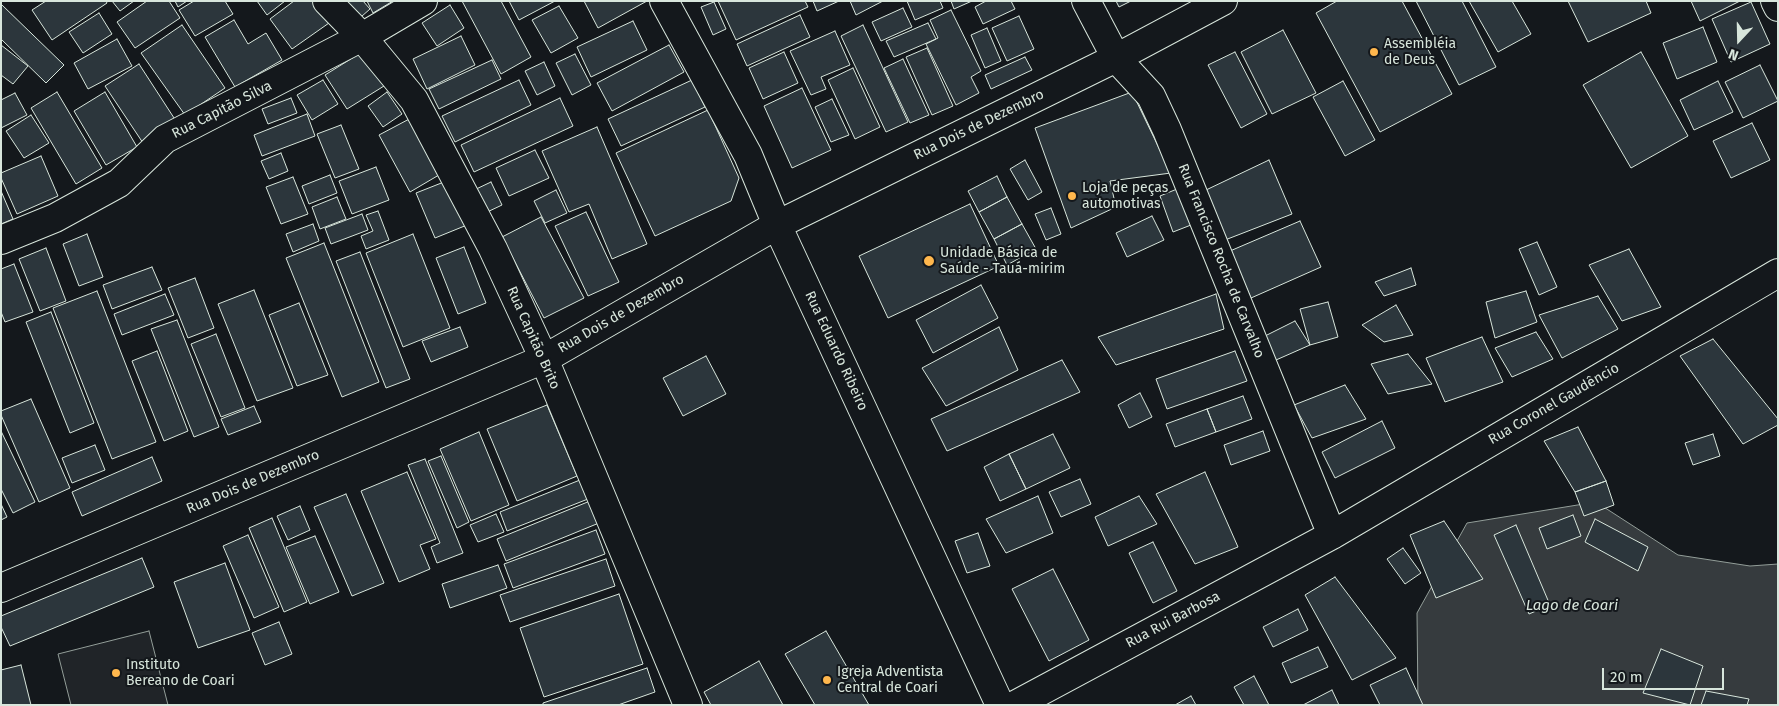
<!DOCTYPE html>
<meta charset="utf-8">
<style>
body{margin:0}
#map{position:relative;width:1779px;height:706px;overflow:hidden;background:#14181c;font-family:"Fira Sans",sans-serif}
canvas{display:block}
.frame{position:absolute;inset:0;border:2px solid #d8e6dc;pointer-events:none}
.north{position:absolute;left:1714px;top:15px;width:50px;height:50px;-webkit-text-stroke:4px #14181c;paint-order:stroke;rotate:201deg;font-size:14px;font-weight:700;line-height:20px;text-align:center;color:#d8e6dc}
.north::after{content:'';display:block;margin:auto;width:18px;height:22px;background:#d8e6dc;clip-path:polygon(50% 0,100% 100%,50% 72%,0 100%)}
.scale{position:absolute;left:1602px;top:668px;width:122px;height:22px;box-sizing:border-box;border:2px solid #d8e6dc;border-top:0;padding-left:6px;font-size:15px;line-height:18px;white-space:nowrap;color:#d8e6dc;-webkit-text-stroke:4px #14181c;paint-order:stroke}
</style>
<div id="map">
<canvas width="1779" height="706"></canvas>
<div class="frame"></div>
<div class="north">N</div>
<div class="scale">20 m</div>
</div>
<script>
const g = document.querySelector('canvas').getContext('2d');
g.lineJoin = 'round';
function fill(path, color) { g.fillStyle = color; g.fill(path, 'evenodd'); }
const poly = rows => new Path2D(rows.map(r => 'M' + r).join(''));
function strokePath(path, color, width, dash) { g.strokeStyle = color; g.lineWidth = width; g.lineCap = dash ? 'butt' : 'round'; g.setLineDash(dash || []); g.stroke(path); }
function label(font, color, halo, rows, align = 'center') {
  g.font = font + ' "Fira Sans",sans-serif'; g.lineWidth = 4; g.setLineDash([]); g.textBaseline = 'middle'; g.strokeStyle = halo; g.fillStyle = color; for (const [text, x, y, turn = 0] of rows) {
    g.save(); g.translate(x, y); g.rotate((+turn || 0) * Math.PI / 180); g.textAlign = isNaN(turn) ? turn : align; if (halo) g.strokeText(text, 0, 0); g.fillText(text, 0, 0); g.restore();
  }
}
const green = poly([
 [149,631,168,705,71,705,58,654,149,631]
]);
const water = poly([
 [1596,502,1678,555,1750,566,1778,564,1778,705,1418,705,1417,613,1467,523,1596,502]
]);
const building = poly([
 [46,1,106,1,107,3,52,40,32,10,46,1],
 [112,1,134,1,120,11,112,1],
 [147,1,169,1,180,18,135,48,117,22,147,1],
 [175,1,187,1,178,7,175,1],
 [194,1,225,1,233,14,195,36,179,10,194,1],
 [257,1,285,1,267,15,257,1],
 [294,1,314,1,329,23,292,49,270,19,294,1],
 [332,1,363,1,370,9,353,24,332,1],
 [367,1,393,1,373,13,367,1],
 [462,1,501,1,531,57,501,74,462,1],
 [509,1,555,1,519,20,509,1],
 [584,1,647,1,598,28,584,1],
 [718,1,805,1,808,7,736,40,718,1],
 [813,1,839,1,817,11,813,1],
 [850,1,883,1,856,15,850,1],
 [907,1,940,1,943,8,915,20,907,1],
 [951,1,972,1,954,9,951,1],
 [986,1,1011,1,1015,9,983,24,975,7,986,1],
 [1116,1,1131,1,1119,7,1116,1],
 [1337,1,1402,1,1452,94,1380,132,1316,13,1337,1],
 [1416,1,1462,1,1496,67,1459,85,1416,1],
 [1469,1,1512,1,1531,34,1498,52,1469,1],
 [1568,1,1646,1,1651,13,1588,42,1568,1],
 [1691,1,1740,1,1700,21,1691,1],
 [714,2,726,29,713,35,701,7,714,2],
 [1751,2,1770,44,1731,62,1712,19,1751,2],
 [1,4,64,65,46,83,1,39,1,4],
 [450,5,464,28,437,46,422,23,450,5],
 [559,6,578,38,551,53,532,20,559,6],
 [903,8,912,27,881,41,872,22,903,8],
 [951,10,981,71,971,77,979,93,956,105,926,44,938,38,930,20,951,10],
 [99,13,112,34,83,53,69,32,99,13],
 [800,15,810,37,747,66,737,44,800,15],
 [1019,16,1034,49,1007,61,992,28,1019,16],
 [234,20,248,44,266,33,282,60,235,87,205,37,234,20],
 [633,21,647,50,591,77,577,47,633,21],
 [928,23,936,39,894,57,886,41,928,23],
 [182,25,225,88,185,115,141,53,182,25],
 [863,25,908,122,886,132,841,36,863,25],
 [1703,27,1717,62,1677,79,1663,43,1703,27],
 [987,28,1001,61,985,68,971,35,987,28],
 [1283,30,1316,93,1272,114,1241,52,1283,30],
 [835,31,850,65,821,77,826,89,811,95,790,51,835,31],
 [461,36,475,65,427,89,413,59,461,36],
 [117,39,132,66,88,89,74,63,117,39],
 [1,45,28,66,13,84,1,75,1,45],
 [669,45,684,72,612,111,597,83,669,45],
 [927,48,953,106,932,115,906,57,927,48],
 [362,52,384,86,347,109,325,75,362,52],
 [784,52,798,83,763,99,749,68,784,52],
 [1235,52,1267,114,1241,128,1208,65,1235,52],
 [1641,52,1688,136,1631,168,1583,85,1641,52],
 [575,54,591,85,572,95,556,63,575,54],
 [1025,57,1032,70,991,89,985,75,1025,57],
 [903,59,929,115,910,123,884,68,903,59],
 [492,60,501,79,439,109,429,89,492,60],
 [544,62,555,86,537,95,525,71,544,62],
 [139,64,176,121,143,143,105,86,139,64],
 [1760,65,1778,101,1743,118,1725,82,1760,65],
 [853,68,880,127,855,139,828,80,853,68],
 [323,80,338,104,312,120,297,95,323,80],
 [519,80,531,105,455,142,442,116,519,80],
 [692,80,705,107,621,146,608,119,692,80],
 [1343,81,1375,140,1345,156,1313,97,1343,81],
 [1718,81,1733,112,1694,130,1680,100,1718,81],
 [802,88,831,150,792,168,764,106,802,88],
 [57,92,102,168,76,184,31,108,57,92],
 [105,92,137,147,106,165,74,111,105,92],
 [387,92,402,114,383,127,368,106,387,92],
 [1132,92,1171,173,1110,181,1116,207,1071,228,1035,128,1132,92],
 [15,93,27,115,1,128,1,100,15,93],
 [291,98,297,113,268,124,262,109,291,98],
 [560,98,573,126,474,172,461,145,560,98],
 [832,99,849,135,831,142,815,107,832,99],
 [708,110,739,178,731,201,655,236,616,153,708,110],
 [307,114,315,136,262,156,254,135,307,114],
 [31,115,49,143,24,158,6,131,31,115],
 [413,117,444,172,410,192,379,135,413,117],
 [1752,123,1770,160,1731,178,1713,141,1752,123],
 [341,125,359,169,335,178,317,134,341,125],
 [597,127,647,244,612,259,589,204,569,212,542,151,597,127],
 [535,150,549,178,509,196,496,168,535,150],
 [281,153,288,171,269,179,261,161,281,153],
 [41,156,58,196,17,214,1,178,1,173,41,156],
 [1025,160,1042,192,1028,200,1010,169,1025,160],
 [1269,160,1292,214,1225,240,1206,190,1269,160],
 [376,167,389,200,352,214,339,181,376,167],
 [330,175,337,193,309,204,302,186,330,175],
 [997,176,1007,197,979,212,968,191,997,176],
 [293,177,308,214,281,224,266,187,293,177],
 [449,180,467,225,435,238,416,193,449,180],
 [491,182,502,205,483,214,472,191,491,182],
 [1177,189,1191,225,1173,232,1160,196,1177,189],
 [556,190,567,213,545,223,534,201,556,190],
 [1,191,13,219,1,224,1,191],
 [337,197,346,219,320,229,312,207,337,197],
 [1007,197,1022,224,994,239,979,212,1007,197],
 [970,204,999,266,888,318,859,256,970,204],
 [1051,208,1061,234,1046,240,1035,214,1051,208],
 [378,211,389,240,366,249,361,236,373,231,366,215,378,211],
 [586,212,619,282,588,296,555,226,586,212],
 [362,214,368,230,331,244,325,228,362,214],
 [1152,216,1164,240,1127,257,1116,233,1152,216],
 [541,217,584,298,544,318,502,237,541,217],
 [1300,221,1321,267,1251,298,1230,251,1300,221],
 [313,224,319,241,293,252,286,234,313,224],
 [1022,224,1036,249,1007,265,994,239,1022,224],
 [87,234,103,277,79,286,63,244,87,234],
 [413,234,450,328,403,347,366,253,413,234],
 [1537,242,1557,287,1539,295,1519,249,1537,242],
 [324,243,379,382,342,397,286,258,324,243],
 [464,247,486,303,458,314,436,258,464,247],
 [46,248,66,301,40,311,19,259,46,248],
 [1629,249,1661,307,1622,321,1589,265,1629,249],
 [360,252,410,379,386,388,336,261,360,252],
 [14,264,33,312,5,322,1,312,1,269,14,264],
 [152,267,162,290,112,309,103,285,152,267],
 [1411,268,1416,285,1384,296,1375,282,1411,268],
 [195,278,214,328,188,338,168,288,195,278],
 [981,285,998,318,933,353,916,320,981,285],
 [254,290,293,388,257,401,218,304,254,290],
 [97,291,156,442,112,459,53,308,97,291],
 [1526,291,1537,322,1495,338,1486,302,1526,291],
 [165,294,174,315,122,335,114,314,165,294],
 [1216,294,1224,329,1116,365,1098,337,1216,294],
 [1598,296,1618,329,1562,358,1539,315,1598,296],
 [1328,302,1338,337,1310,345,1300,309,1328,302],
 [299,303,328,375,297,386,269,315,299,303],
 [1396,305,1413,335,1384,342,1362,325,1396,305],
 [51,312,94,423,70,433,26,322,51,312],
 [177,320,219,427,194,437,151,329,177,320],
 [1295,321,1310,345,1276,360,1265,336,1295,321],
 [460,327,468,347,431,362,422,341,460,327],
 [999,327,1018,370,946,406,922,368,999,327],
 [1536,332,1553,359,1512,377,1495,348,1536,332],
 [216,334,245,408,221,417,191,344,216,334],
 [1482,337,1503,382,1445,402,1426,358,1482,337],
 [1713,339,1778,419,1778,425,1743,444,1680,356,1713,339],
 [157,351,188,431,164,441,132,361,157,351],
 [1235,351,1247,381,1167,409,1156,379,1235,351],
 [1408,354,1432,384,1388,394,1371,364,1408,354],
 [706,356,726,394,683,416,663,378,706,356],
 [1062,360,1080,392,947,451,931,419,1062,360],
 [1345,385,1366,419,1312,438,1294,405,1345,385],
 [1140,393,1152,417,1129,428,1118,405,1140,393],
 [1243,396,1252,419,1216,432,1207,409,1243,396],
 [31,399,70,488,39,502,1,415,1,411,31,399],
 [547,405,577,476,517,501,487,429,547,405],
 [254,406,261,422,228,435,221,419,254,406],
 [1207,409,1216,432,1175,447,1166,424,1207,409],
 [1382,421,1395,448,1335,478,1322,452,1382,421],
 [1578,427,1606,481,1575,492,1544,441,1578,427],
 [1,431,35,502,13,513,1,489,1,431],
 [1263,431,1270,451,1231,465,1224,445,1263,431],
 [479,432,509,505,471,521,440,449,479,432],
 [1053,434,1070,468,1026,489,1009,454,1053,434],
 [1713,434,1720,456,1693,465,1685,443,1713,434],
 [95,445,105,470,72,483,62,458,95,445],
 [1009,454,1026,489,1000,501,984,467,1009,454],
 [441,456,469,522,457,528,428,461,441,456],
 [152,457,162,481,82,516,72,492,152,457],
 [425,459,463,553,437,563,431,547,440,543,408,465,425,459],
 [407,472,436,539,420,545,430,569,399,582,361,491,407,472],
 [1205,472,1238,547,1195,564,1156,494,1205,472],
 [585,478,593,497,507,531,500,512,585,478],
 [1080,479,1091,504,1061,517,1049,492,1080,479],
 [1606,481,1614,505,1584,516,1575,492,1606,481],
 [346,494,384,583,352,596,314,507,346,494],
 [1038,496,1053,533,1006,553,986,519,1038,496],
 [1139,496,1157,524,1108,546,1095,517,1139,496],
 [590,501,599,523,506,561,497,539,590,501],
 [1,504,7,517,1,520,1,504],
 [300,506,310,530,288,540,277,516,300,506],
 [496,514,504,532,478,542,470,525,496,514],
 [1573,515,1581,536,1547,549,1539,528,1573,515],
 [272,518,307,602,284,612,249,528,272,518],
 [1595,519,1648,547,1638,571,1585,542,1595,519],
 [1444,521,1483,579,1436,598,1410,535,1444,521],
 [1516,525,1550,605,1529,614,1494,535,1516,525],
 [596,530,605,554,513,588,504,564,596,530],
 [978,533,990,566,967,573,955,541,978,533],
 [248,535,279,607,254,618,223,546,248,535],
 [315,536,339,592,310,604,286,547,315,536],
 [1153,542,1177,591,1153,603,1129,553,1153,542],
 [1403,548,1421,573,1405,584,1387,559,1403,548],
 [142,558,154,587,10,646,1,627,1,616,142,558],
 [606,559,615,586,510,622,500,595,606,559],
 [225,563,250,630,198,648,174,582,225,563],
 [498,565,507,588,450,608,442,584,498,565],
 [1053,569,1089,640,1049,661,1012,589,1053,569],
 [1335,577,1396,658,1352,680,1305,595,1335,577],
 [619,594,643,664,544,697,520,628,619,594],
 [1298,609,1308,630,1273,647,1263,627,1298,609],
 [279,622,292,654,265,665,252,633,279,622],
 [826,631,869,705,815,705,785,654,826,631],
 [1318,647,1328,667,1291,683,1282,663,1318,647],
 [1661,649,1703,666,1690,705,1643,693,1661,649],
 [759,661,783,705,711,705,704,692,759,661],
 [21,665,31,705,1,705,1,670,21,665],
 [647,668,655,692,618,705,543,705,543,703,647,668],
 [1406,668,1423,705,1380,705,1370,685,1406,668],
 [1254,676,1269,705,1244,705,1234,687,1254,676],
 [1332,690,1339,705,1303,705,1332,690],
 [1706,691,1749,699,1747,705,1701,705,1706,691],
 [1191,696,1196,705,1175,705,1191,696]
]);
const street = poly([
 [327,1,362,37,414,100,493,249,544,359,688,705],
 [664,1,748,155,777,225,1000,705],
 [1086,1,1116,58,1151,96,1167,130,1332,535],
 [1775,1,1778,7],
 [1,240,55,218,119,183,165,139,362,37,423,1],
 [1,588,544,359,777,225,1116,58,1223,1],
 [1015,705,1332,535,1778,273]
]);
const markers = [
 [1374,52,5,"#ffb74d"],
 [1072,196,5,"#ffb74d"],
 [929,261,6,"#ffb74d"],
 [116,673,5,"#ffb74d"],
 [827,680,5,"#ffb74d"]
];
const poiNames = [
 ["Assembléia",1384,44],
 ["de Deus",1384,60],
 ["Loja de peças",1082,188],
 ["automotivas",1082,204],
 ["Unidade Básica de",940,253],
 ["Saúde - Tauá-mirim",940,269],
 ["Instituto",126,665],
 ["Bereano de Coari",126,681],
 ["Igreja Adventista",837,672],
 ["Central de Coari",837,688]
];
const streetNames = [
 ["Rua Capitão Silva",222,110,-27],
 ["Rua Dois de Dezembro",979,125,-26],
 ["Rua Francisco Rocha de Carvalho",1221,261,68],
 ["Rua Dois de Dezembro",621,314,-30],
 ["Rua Capitão Brito",533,338,66],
 ["Rua Eduardo Ribeiro",836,351,65],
 ["Rua Coronel Gaudêncio",1554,404,-30],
 ["Rua Dois de Dezembro",253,482,-23],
 ["Rua Rui Barbosa",1173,620,-28]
];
const waterNames = [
 ["Lago de Coari",1572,606]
];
fill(green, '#202428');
strokePath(green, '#939e99', 1);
fill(water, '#363b3e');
strokePath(water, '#939e99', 1);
fill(building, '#2c363c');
strokePath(building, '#d8e6dc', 1);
strokePath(street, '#d8e6dc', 30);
strokePath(street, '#14181c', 28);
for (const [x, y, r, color] of markers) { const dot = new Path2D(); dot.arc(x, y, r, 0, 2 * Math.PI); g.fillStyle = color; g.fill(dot); strokePath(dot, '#14181c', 2); }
label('14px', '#d8e6dc', '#14181c', poiNames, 'left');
label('14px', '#d8e6dc', '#14181c', streetNames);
label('italic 15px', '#d8e6dc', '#14181c', waterNames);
</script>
